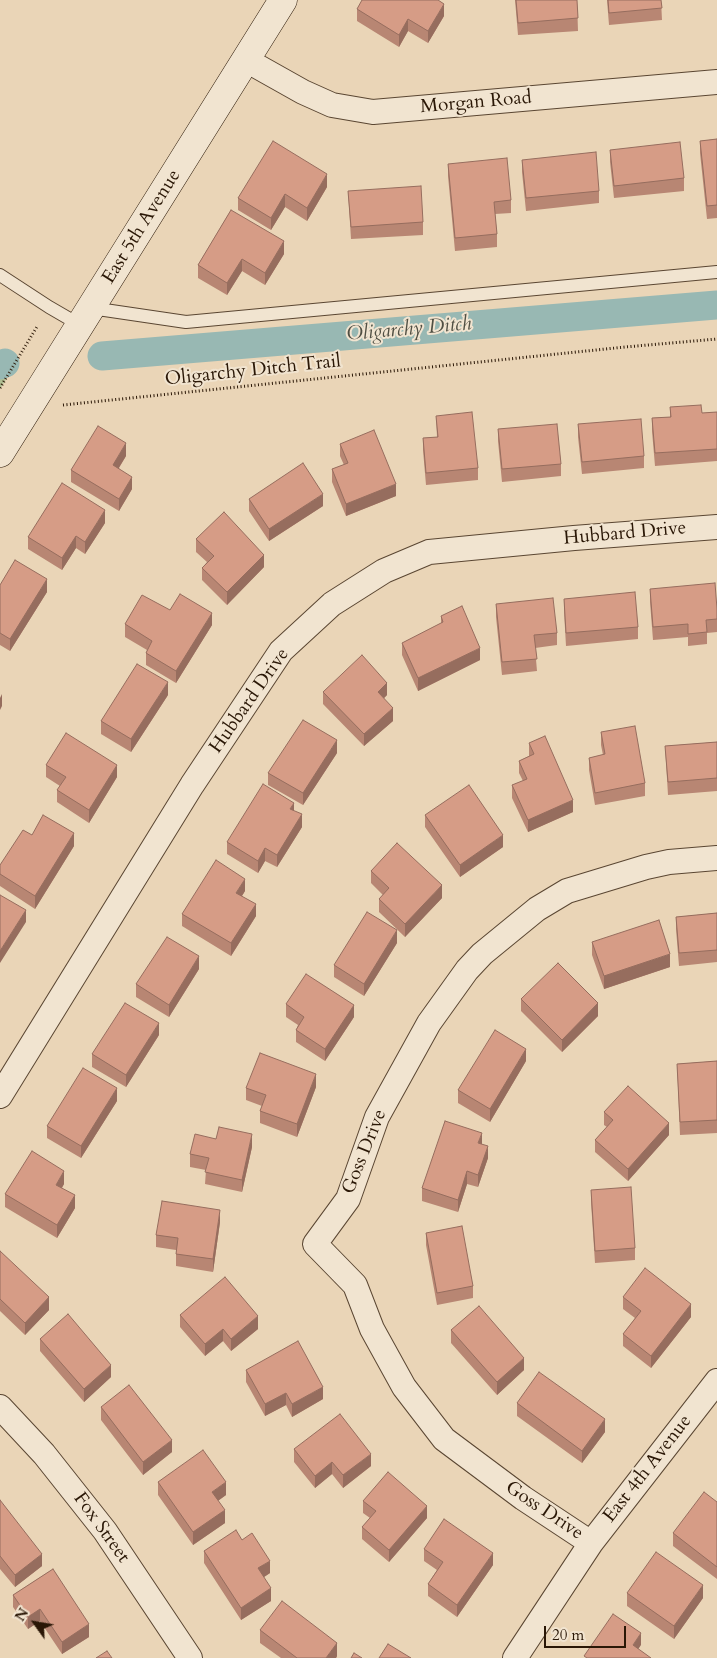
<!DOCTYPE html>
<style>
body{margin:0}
#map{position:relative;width:717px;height:1658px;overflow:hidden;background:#ead5b7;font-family:Cardo,serif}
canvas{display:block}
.north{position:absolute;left:10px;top:1598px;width:50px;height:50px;-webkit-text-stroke:4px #f1e4d0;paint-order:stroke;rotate:302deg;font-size:14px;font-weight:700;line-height:20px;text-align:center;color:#2a1706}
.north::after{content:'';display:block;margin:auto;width:18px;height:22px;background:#2a1706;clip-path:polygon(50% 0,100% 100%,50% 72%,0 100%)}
.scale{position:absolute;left:544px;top:1626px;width:82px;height:22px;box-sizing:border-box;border:2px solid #2a1706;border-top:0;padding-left:6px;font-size:15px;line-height:18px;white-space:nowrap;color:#2a1706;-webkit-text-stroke:4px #f1e4d0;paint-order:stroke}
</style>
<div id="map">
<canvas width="717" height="1658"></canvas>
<div class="north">N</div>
<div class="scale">20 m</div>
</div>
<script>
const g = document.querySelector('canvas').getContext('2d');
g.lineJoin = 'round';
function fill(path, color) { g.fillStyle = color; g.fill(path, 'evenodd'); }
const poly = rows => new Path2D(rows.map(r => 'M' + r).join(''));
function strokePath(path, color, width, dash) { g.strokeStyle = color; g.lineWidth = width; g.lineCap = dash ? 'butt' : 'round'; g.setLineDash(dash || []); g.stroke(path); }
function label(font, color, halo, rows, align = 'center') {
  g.font = font + ' Cardo,serif'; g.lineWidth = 4; g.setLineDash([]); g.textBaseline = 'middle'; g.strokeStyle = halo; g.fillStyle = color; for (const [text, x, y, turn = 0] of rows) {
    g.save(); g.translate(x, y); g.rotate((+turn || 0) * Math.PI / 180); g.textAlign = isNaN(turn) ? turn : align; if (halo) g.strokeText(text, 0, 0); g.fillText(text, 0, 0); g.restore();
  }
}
const green = poly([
 [16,363,0,389,0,369]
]);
const canal = poly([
 [102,356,717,305],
 [0,365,5,363]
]);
const path = poly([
 [0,388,38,325],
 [63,405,625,347,717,339]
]);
const lane = poly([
 [0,275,49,307,80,325],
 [91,308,186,322,717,272]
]);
const street = poly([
 [246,60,303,92,332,105,373,112,717,82],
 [0,1096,192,785,281,651,332,604,384,571,429,552,574,538,717,527],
 [0,1407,44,1454,105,1531,190,1658],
 [591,1543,523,1498,444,1439,404,1387,372,1329,355,1285,315,1244,348,1199,377,1117,429,1023,467,970,482,954,537,909,567,891,646,867,669,862,717,858],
 [515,1658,591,1543,717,1381]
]);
const secondary = poly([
 [0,453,283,0]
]);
const wall = poly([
 [515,0,577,0,578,31,518,35],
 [607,0,661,0,662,20,609,25],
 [357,9,444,16,428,43,408,31,399,47,357,21],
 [717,139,717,218,707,219,700,153,700,141],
 [610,150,684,178,684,191,614,198,610,162],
 [522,160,599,191,599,203,526,211,522,172],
 [448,164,511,200,511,213,495,214,497,234,497,247,455,251,448,176],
 [327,187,307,221,285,207,271,230,238,210,238,198],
 [348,191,423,222,423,235,351,239],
 [231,210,284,254,265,285,242,271,227,295,198,278,198,265],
 [670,407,702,413,717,412,717,461,655,466,652,431,652,418,670,417],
 [436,416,478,468,478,480,426,485,423,450,423,438,437,437],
 [578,424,644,456,644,468,582,474,578,437],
 [498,429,561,464,561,476,502,482,498,441],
 [340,444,396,496,346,516,332,482,332,469,344,465,340,456],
 [126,456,119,468,132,489,119,511,71,482,71,470],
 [249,499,323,506,269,541,249,511],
 [105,523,85,554,76,548,62,570,28,549,28,537],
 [196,539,264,567,227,605,202,580,202,568,207,562,196,552],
 [0,585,47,592,10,651,0,645],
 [650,589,717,609,717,632,707,633,707,644,688,646,688,637,653,640,650,602],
 [564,599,638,627,638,639,566,646,564,611],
 [496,604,557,633,557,645,535,648,537,671,502,675,496,617],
 [170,610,212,625,176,683,146,665,146,653,147,650,125,637,125,624],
 [441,616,480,660,418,691,402,655,402,643,441,624],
 [323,692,387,695,384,698,393,721,364,746,323,704],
 [168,695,131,752,101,734,101,721],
 [601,732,645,783,645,796,595,805,589,770,589,758,603,755,601,745],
 [717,742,717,791,668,795,665,746],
 [529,743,573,812,528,832,512,798,512,785,523,781,519,773,519,761,529,756],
 [337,753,303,805,268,785,268,773],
 [46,765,117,777,89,823,57,802,57,790,60,786,46,777],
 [294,811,302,827,277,867,265,861,258,873,227,854,227,842],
 [425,815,503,847,460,877,425,827],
 [32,835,74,846,35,909,0,886,0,865],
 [371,871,442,898,405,937,379,912,379,899,383,895,371,883],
 [245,891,242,896,256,916,231,956,182,926,182,914],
 [717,913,717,962,679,966,676,929,676,917],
 [592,942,670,967,604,989,592,955],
 [397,943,364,996,334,977,334,965],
 [199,969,169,1017,136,997,136,984],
 [521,999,598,1016,562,1052,521,1011],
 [286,1004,354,1017,325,1061,296,1042,296,1030,298,1025,286,1017],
 [159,1035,126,1087,92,1067,92,1054],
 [526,1061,490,1122,458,1103,458,1090],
 [717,1061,717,1133,680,1135,677,1064],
 [316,1087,297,1137,260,1123,260,1111,262,1106,246,1100,246,1088],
 [117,1101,81,1158,47,1138,47,1126],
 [604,1112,669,1135,628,1181,595,1152,595,1140,607,1127,604,1125],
 [216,1139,252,1147,242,1192,205,1184,206,1170,190,1167,190,1154],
 [482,1144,488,1158,478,1187,467,1184,458,1212,422,1201,422,1188],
 [64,1184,62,1188,75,1208,57,1238,5,1207,5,1194],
 [591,1190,635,1248,635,1260,595,1263,591,1202],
 [220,1222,213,1272,176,1266,176,1250,156,1247,156,1235],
 [426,1233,473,1286,473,1298,437,1305,426,1245],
 [0,1251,49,1310,25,1335,0,1311],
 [623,1297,691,1317,651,1368,623,1346,623,1334,635,1318,623,1309],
 [180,1315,258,1329,231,1351,223,1341,205,1356,180,1327],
 [451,1330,524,1370,497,1395,451,1343],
 [40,1339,111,1377,84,1402,40,1351],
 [246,1370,323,1399,292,1417,286,1405,265,1416,246,1382],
 [517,1403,605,1432,582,1463,517,1416],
 [101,1407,172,1452,143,1475,101,1420],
 [294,1449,371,1466,343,1488,332,1474,315,1488,294,1462],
 [158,1482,226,1495,218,1501,225,1523,193,1545,158,1495],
 [0,1501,42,1566,15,1587,0,1569],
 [363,1501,427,1518,389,1562,362,1539,362,1527,370,1518,363,1513],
 [717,1502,717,1579,673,1546,673,1533],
 [242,1540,270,1573,264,1577,271,1601,241,1620,204,1563,204,1551],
 [424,1549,493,1565,457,1617,428,1596,428,1584,437,1570,424,1561],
 [53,1569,89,1637,62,1654,40,1621,28,1629,13,1607,13,1595],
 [627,1593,703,1598,674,1639,627,1606],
 [260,1630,337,1656,336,1658,281,1658,260,1643]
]);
const shadedWall = poly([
 [444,4,444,16,428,43,428,31],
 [408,19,408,31,399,47,399,35],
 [327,174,327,187,307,221,307,208],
 [285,194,285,207,271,230,271,218],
 [284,241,284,254,265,285,265,273],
 [242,259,242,271,227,295,227,283],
 [126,443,126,456,113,477,113,465],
 [132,477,132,489,119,511,119,499],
 [396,484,396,496,346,516,346,504],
 [323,494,323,506,269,541,269,529],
 [105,510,105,523,85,554,85,542],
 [76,536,76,548,62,570,62,558],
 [264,555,264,567,227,605,227,592],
 [47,579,47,592,10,651,10,639],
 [212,613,212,625,176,683,176,671],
 [480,648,480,660,418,691,418,678],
 [168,682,168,695,131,752,131,739],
 [387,683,387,695,378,704,378,692],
 [2,694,2,706,0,710,0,698],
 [393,708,393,721,364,746,364,734],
 [337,740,337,753,303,805,303,793],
 [117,765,117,777,89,823,89,810],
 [573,800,573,812,528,832,528,820],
 [294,803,294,815,290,809],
 [302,814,302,827,277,867,277,855],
 [74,833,74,846,35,909,35,896],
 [503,835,503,847,460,877,460,865],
 [265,848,265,861,258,873,258,861],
 [245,879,245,891,236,905,236,893],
 [442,885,442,898,405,937,405,924],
 [256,904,256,916,231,956,231,943],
 [26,910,26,922,0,963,0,951],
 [397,930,397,943,364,996,364,984],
 [670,954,670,967,604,989,604,976],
 [199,956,199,969,169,1017,169,1005],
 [598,1003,598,1016,562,1052,562,1040],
 [354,1005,354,1017,325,1061,325,1049],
 [159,1023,159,1035,126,1087,126,1075],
 [526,1049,526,1061,490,1122,490,1109],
 [316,1074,316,1087,297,1137,297,1124],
 [117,1088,117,1101,81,1158,81,1146],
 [669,1123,669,1135,628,1181,628,1169],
 [482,1133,482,1145,478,1143],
 [252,1134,252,1147,242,1192,242,1180],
 [488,1146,488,1158,478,1187,478,1175],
 [64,1171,64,1184,56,1197,56,1185],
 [467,1171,467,1184,458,1212,458,1200],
 [75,1195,75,1208,57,1238,57,1225],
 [220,1210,220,1222,213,1272,213,1259],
 [49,1297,49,1310,25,1335,25,1323],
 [691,1304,691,1317,651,1368,651,1356],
 [258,1316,258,1329,231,1351,231,1339],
 [223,1329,223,1341,205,1356,205,1344],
 [524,1358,524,1370,497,1395,497,1382],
 [111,1365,111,1377,84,1402,84,1389],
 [323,1387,323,1399,292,1417,292,1404],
 [286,1393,286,1405,265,1416,265,1404],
 [605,1419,605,1432,582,1463,582,1451],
 [172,1440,172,1452,143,1475,143,1462],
 [371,1454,371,1466,343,1488,343,1475],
 [332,1462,332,1474,315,1488,315,1476],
 [226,1482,226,1495,212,1505,212,1492],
 [427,1506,427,1518,389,1562,389,1550],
 [225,1510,225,1523,193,1545,193,1532],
 [493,1553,493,1565,457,1617,457,1605],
 [42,1554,42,1566,15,1587,15,1575],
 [270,1561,270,1573,258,1581,258,1568],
 [703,1585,703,1598,674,1639,674,1626],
 [271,1588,271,1601,241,1620,241,1608],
 [40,1609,40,1621,28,1629,28,1617],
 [89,1624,89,1637,62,1654,62,1642],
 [641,1633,641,1645,633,1657,633,1645],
 [337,1643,337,1656,336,1658,326,1658]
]);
const building = poly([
 [362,0,438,0,444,4,428,31,408,19,399,35,357,9,362,0],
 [516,0,577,0,578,18,518,23,516,0],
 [608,0,661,0,662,8,609,13,608,0],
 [717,139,717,205,707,206,700,141,717,139],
 [273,141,327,174,307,208,285,194,271,218,238,198,273,141],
 [680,142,684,178,614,186,610,150,680,142],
 [596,152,599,191,526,198,522,160,596,152],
 [507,158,511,200,494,202,497,234,455,238,448,164,507,158],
 [421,186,423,222,351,227,348,191,421,186],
 [231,210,284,241,265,273,242,259,227,283,198,265,231,210],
 [701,405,702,413,717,412,717,449,655,453,652,418,671,417,670,407,701,405],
 [472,412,478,468,426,473,423,438,438,437,436,416,472,412],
 [641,419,644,456,582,462,578,424,641,419],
 [557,424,561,464,502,469,498,429,557,424],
 [98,426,126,443,113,465,132,477,119,499,71,470,98,426],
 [374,430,396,484,346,504,332,469,348,463,340,444,374,430],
 [303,463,323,494,269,529,249,499,303,463],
 [62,483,105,510,85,542,76,536,62,558,28,537,62,483],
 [224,512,264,555,227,592,202,568,214,556,196,539,224,512],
 [15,560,47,579,10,639,0,633,0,585,15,560],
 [715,583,717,609,717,619,706,620,707,632,688,634,688,624,653,627,650,589,715,583],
 [635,592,638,627,566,633,564,599,635,592],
 [180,594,212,613,176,671,146,653,152,641,125,624,142,595,170,610,180,594],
 [553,598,557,633,534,635,537,659,502,662,496,604,553,598],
 [462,606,480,648,418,678,402,643,443,622,441,616,462,606],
 [362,655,387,683,378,692,393,708,364,734,323,692,362,655],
 [137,664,168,682,131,739,101,721,137,664],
 [303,720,337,740,303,793,268,773,303,720],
 [635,726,645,783,595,793,589,758,605,754,601,732,635,726],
 [66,733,117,765,89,810,57,790,66,777,46,765,66,733],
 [545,736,573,800,528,820,512,785,527,779,519,761,534,754,529,743,545,736],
 [717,742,717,778,668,782,665,746,717,742],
 [263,784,294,803,290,809,302,814,277,855,265,848,258,861,227,842,263,784],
 [469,785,503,835,460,865,425,815,469,785],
 [43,815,74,833,35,896,0,874,0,865,23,830,32,835,43,815],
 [397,843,442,885,405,924,379,899,389,888,371,871,397,843],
 [216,860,245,879,236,893,256,904,231,943,182,914,216,860],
 [0,895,26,910,0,951,0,895],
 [367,912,397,930,364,984,334,965,367,912],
 [717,913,717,950,679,953,676,917,717,913],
 [659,920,670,954,604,976,592,942,659,920],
 [167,937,199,956,169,1005,136,984,167,937],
 [558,963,598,1003,562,1040,521,999,558,963],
 [306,974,354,1005,325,1049,296,1030,304,1017,286,1004,306,974],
 [125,1003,159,1023,126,1075,92,1054,125,1003],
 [495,1030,526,1049,490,1109,458,1090,495,1030],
 [260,1053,316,1074,297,1124,260,1111,266,1095,246,1088,260,1053],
 [717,1061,717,1120,680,1122,677,1064,717,1061],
 [83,1068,117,1088,81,1146,47,1126,83,1068],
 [628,1086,669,1123,628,1169,595,1140,613,1120,604,1112,628,1086],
 [445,1121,482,1133,478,1143,488,1146,478,1175,467,1171,458,1200,422,1188,445,1121],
 [219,1127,252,1134,242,1180,205,1172,209,1158,190,1154,195,1134,216,1139,219,1127],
 [32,1151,64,1171,56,1185,75,1195,57,1225,5,1194,32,1151],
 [631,1187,635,1248,595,1251,591,1190,631,1187],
 [162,1201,220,1210,213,1259,176,1254,178,1238,156,1235,162,1201],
 [462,1226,473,1286,437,1293,426,1233,462,1226],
 [0,1251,49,1297,25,1323,0,1299,0,1251],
 [645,1268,691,1304,651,1356,623,1334,641,1311,623,1297,645,1268],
 [225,1277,258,1316,231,1339,223,1329,205,1344,180,1315,225,1277],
 [479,1306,524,1358,497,1382,451,1330,479,1306],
 [68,1314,111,1365,84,1389,40,1339,68,1314],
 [298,1341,323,1387,292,1404,286,1393,265,1404,246,1370,298,1341],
 [539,1372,605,1419,582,1451,517,1403,539,1372],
 [129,1385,172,1440,143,1462,101,1407,129,1385],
 [340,1414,371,1454,343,1475,332,1462,315,1476,294,1449,340,1414],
 [203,1450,226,1482,212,1492,225,1510,193,1532,158,1482,203,1450],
 [388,1472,427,1506,389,1550,362,1527,376,1511,363,1501,388,1472],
 [704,1492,717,1502,717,1567,673,1533,704,1492],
 [0,1500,42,1554,15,1575,0,1556,0,1500],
 [444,1519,493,1553,457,1605,428,1584,443,1562,424,1549,444,1519],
 [236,1530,242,1540,252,1533,270,1561,258,1568,271,1588,241,1608,204,1551,236,1530],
 [656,1552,703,1585,674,1626,627,1593,656,1552],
 [53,1569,89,1624,62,1642,40,1609,28,1617,13,1595,53,1569],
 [282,1601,337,1643,326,1658,297,1658,260,1630,282,1601],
 [613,1614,641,1633,633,1645,651,1658,587,1658,584,1656,613,1614],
 [388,1644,411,1658,379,1658,388,1644],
 [107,1651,112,1658,96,1658,107,1651],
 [354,1653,362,1658,351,1658,354,1653]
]);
const streetNames = [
 ["Morgan Road",476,103,-5],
 ["East 5th Avenue",142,227,-58],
 ["Oligarchy Ditch Trail",253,371,-6],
 ["Hubbard Drive",625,534,-5],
 ["Hubbard Drive",250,701,-55],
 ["Goss Drive",365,1152,-68],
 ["East 4th Avenue",648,1469,-52],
 ["Goss Drive",544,1511,34],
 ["Fox Street",101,1528,54]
];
const waterNames = [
 ["Oligarchy Ditch",409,330,-5]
];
fill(green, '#b0be93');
strokePath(canal, '#98b8b3', 29);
strokePath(lane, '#5a4632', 14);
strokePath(street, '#5a4632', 26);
strokePath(secondary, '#2a1706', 29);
strokePath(path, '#2a1706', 3, [1, 2.5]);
strokePath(lane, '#f1e4d0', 12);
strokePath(street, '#f1e4d0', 24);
strokePath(secondary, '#f1e4d0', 28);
fill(wall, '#b88673');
fill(shadedWall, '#966d5e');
fill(building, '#d69c86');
strokePath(building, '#966d5e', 1);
label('19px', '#2a1706', '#f1e4d0', streetNames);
label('italic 20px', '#504f43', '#f1e4d0', waterNames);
</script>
